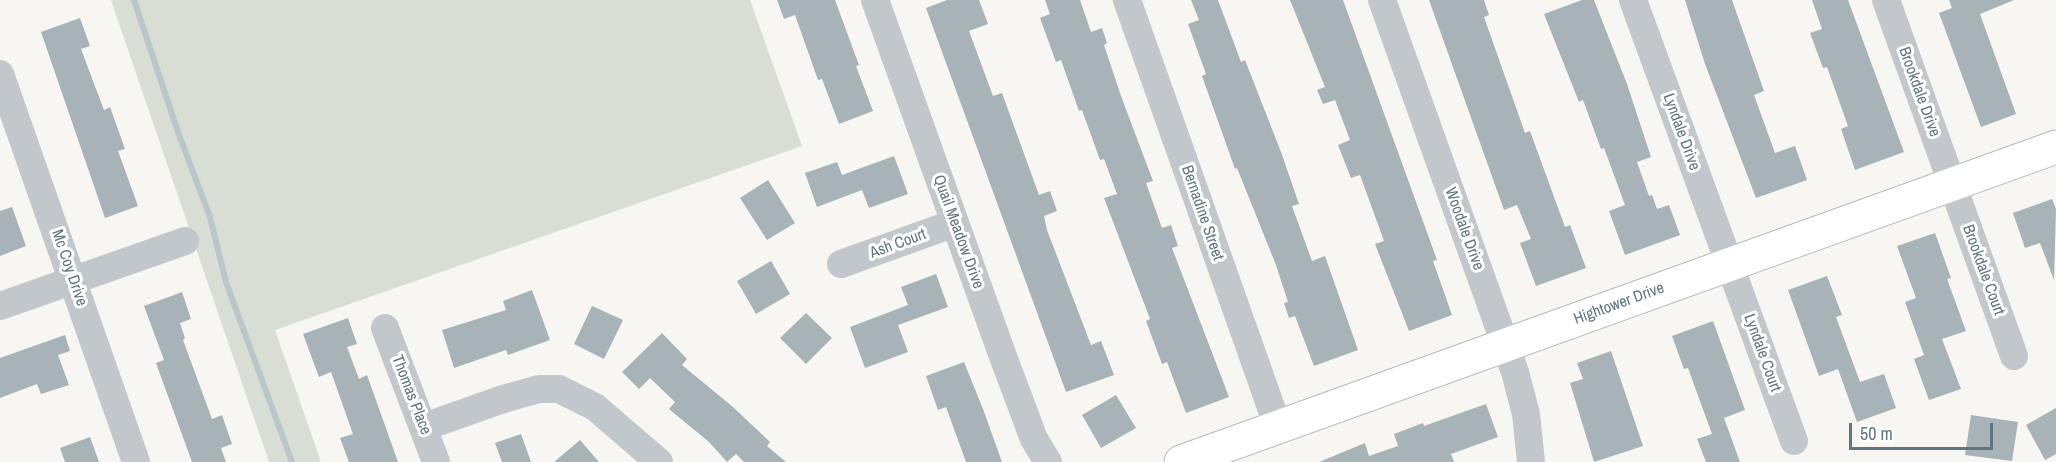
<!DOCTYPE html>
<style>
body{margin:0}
#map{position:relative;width:2056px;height:462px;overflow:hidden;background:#f7f6f3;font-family:"Archivo Narrow",sans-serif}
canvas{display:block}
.scale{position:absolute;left:1849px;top:423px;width:144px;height:27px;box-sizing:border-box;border:3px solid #607580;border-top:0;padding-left:8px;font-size:18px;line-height:21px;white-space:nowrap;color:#607580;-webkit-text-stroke:4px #fff;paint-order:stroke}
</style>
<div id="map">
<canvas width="2056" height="462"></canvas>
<div class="scale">50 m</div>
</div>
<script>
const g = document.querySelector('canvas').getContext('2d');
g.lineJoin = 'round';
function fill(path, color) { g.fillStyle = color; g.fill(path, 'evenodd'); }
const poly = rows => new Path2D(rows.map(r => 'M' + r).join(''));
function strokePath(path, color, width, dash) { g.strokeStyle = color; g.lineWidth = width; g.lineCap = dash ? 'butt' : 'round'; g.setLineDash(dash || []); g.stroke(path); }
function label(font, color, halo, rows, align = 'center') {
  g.font = font + ' "Archivo Narrow",sans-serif'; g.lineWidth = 6; g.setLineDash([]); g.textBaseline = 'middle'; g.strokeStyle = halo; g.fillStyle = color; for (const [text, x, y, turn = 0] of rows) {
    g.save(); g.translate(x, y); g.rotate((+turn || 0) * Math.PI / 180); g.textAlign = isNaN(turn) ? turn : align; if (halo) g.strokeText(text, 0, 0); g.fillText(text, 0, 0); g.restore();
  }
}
const green = poly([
 [111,0,750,0,802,146,275,330,321,462,269,462]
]);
const stream = poly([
 [134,0,178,132,210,217,226,282,292,462]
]);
const building = poly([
 [777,0,835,0,859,65,856,66,873,111,839,124,822,79,818,80,795,15,784,19],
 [947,0,979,0,988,24,969,31,993,96,1002,93,1039,195,1050,191,1057,211,1044,216,1047,230,1091,345,1101,341,1114,375,1066,392,926,8],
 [1045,0,1080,0,1091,32,1102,28,1107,43,1104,45,1121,96,1153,181,1146,183,1162,228,1171,225,1178,246,1172,248,1229,397,1186,413,1167,362,1162,364,1146,321,1150,319,1104,198,1117,194,1104,159,1100,160,1082,110,1079,111,1061,60,1056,62,1040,18,1050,14],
 [1191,0,1218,0,1241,62,1245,60,1281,152,1299,204,1292,206,1312,261,1325,256,1358,350,1314,366,1295,316,1289,318,1284,303,1288,302,1276,265,1237,168,1235,169,1202,76,1206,74,1188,24,1199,20],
 [1290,0,1343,0,1437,260,1433,261,1452,315,1409,331,1375,244,1384,241,1360,175,1351,178,1338,145,1350,140,1335,100,1323,104,1317,90,1325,87],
 [1429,0,1484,0,1489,15,1484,17,1525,133,1530,131,1565,227,1570,225,1586,268,1536,286,1520,243,1531,239,1517,205,1504,210],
 [1582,0,1594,0,1627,84,1651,157,1637,162,1649,196,1652,195,1657,209,1669,205,1680,235,1625,255,1609,211,1625,205,1604,148,1601,149,1583,100,1579,102,1544,14],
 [1685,0,1732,0,1764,91,1754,95,1775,153,1795,146,1807,180,1756,198,1705,64],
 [1812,0,1848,0,1904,152,1855,170,1841,129,1848,126,1827,67,1823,68,1810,33,1822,29],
 [1949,0,2014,0,1980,14,2016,114,1981,127,1939,13,1952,8],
 [80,18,90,46,81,49,104,110,110,107,125,149,118,151,138,206,105,218,41,32],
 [894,156,908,194,869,208,862,190,817,207,805,173,837,162,842,175],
 [768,180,795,223,767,240,740,198],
 [2052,199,2056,209,2054,280,2040,243,2025,248,2013,213],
 [12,207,26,246,0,256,0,211],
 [1935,233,1951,278,1947,279,1966,331,1942,339,1961,389,1929,400,1914,359,1924,355,1905,302,1916,298,1897,246],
 [771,261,790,294,756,314,737,281],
 [936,274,948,307,898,325,908,352,865,368,850,327,908,305,901,287],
 [1827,276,1842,315,1836,317,1860,382,1884,374,1896,408,1857,422,1838,369,1819,376,1788,290],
 [532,290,550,340,508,355,506,350,454,368,442,330,506,310,503,301],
 [182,292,191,319,180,323,185,338,183,340,212,419,222,415,232,444,221,448,226,462,192,462,156,363,164,360,144,306],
 [592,306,623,320,604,359,574,344],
 [806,313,832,338,806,364,780,338],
 [348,318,357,344,347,347,359,379,367,375,398,462,349,462,340,438,353,434,331,372,319,377,303,334],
 [1713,321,1745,410,1724,418,1740,462,1706,462,1697,439,1712,434,1688,368,1684,369,1672,336],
 [662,333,687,359,682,365,733,407,770,442,767,446,786,462,744,462,736,454,727,462,709,442,669,409,675,402,650,378,639,389,622,372],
 [65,335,70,351,58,355,69,385,41,394,37,384,0,398,0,358],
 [1611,351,1643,446,1594,462,1570,383,1583,379,1577,363],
 [964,362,983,409,1002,462,966,462,946,407,938,410,926,376],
 [1116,395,1136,428,1101,448,1082,415],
 [1486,404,1498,437,1451,454,1454,462,1319,462,1365,443,1369,456,1398,446,1394,434,1423,423,1424,426],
 [2056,408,2056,454,2045,460,2026,425],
 [1971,415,2018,422,2012,461,1965,455],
 [521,434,531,462,502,462,495,443],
 [90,437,99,462,65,462,60,448],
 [580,440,599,462,554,462]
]);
const minor = poly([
 [875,0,1001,351,1034,439,1048,462],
 [1127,0,1278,427],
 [1382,0,1515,372,1526,414,1531,462],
 [1633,0,1794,441],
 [1886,0,2014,356],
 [0,74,136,462],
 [841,264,955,223],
 [0,306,185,241],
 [385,328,436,462],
 [424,427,503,399,539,389,559,389,595,407,659,462]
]);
const major = poly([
 [1181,462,2056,147]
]);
const streetNames = [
 ["Brookdale Drive",1919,92,70],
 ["Lyndale Drive",1681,132,70],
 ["Bernadine Street",1202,213,71],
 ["Woodale Drive",1464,229,70],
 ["Quail Meadow Drive",958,232,70],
 ["Ash Court",898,244,-20],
 ["Mc Coy Drive",69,268,71],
 ["Brookdale Court",1983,270,70],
 ["Hightower Drive",1619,304,-20],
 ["Lyndale Court",1762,353,70],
 ["Thomas Place",411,395,69]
];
fill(green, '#d9ded4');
strokePath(stream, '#b9c7ca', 6);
fill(building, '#a8b3b7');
strokePath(major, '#b5babe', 35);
strokePath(minor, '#c1c7ca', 28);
strokePath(major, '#fff', 33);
label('16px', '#607580', '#fff', streetNames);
</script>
